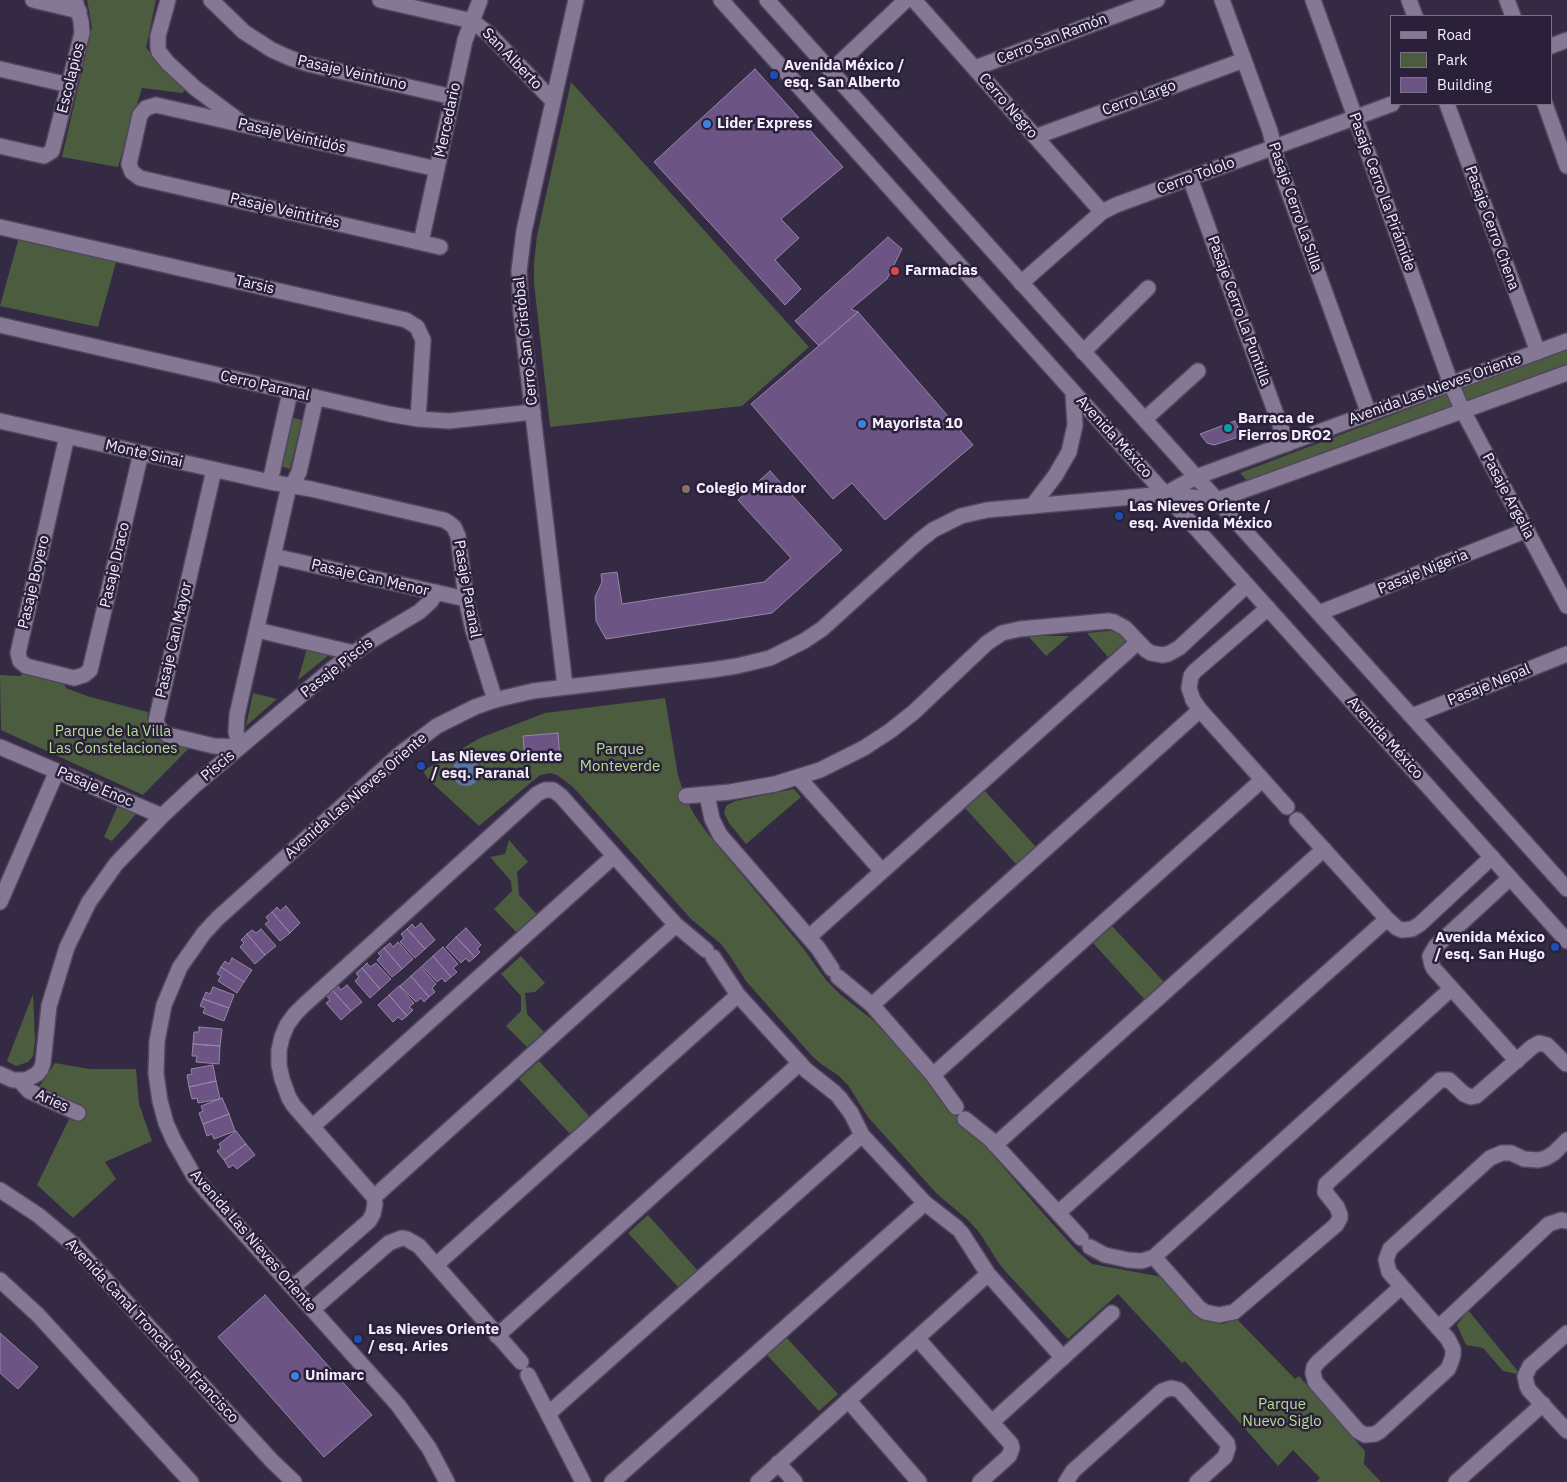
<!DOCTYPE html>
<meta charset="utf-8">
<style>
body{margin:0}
#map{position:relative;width:1567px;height:1482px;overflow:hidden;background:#352a43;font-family:"IBM Plex Sans",sans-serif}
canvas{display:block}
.legend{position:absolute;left:1390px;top:15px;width:162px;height:90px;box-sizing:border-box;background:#2b2039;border:1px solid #7b7288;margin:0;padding:6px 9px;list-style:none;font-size:15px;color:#f4edfe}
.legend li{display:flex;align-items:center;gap:10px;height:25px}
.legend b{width:25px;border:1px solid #7b7288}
</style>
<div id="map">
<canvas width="1567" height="1482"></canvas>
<ul class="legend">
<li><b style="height:6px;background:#857895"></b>Road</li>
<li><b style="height:14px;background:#4c5c3f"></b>Park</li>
<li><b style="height:14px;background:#6c5485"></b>Building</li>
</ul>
</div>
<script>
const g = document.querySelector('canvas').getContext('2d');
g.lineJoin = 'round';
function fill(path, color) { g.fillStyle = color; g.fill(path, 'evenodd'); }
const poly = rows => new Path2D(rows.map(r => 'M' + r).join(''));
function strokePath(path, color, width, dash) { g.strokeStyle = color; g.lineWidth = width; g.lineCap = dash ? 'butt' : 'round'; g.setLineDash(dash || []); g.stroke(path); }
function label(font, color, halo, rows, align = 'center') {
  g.font = font + ' "IBM Plex Sans",sans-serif'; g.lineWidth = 5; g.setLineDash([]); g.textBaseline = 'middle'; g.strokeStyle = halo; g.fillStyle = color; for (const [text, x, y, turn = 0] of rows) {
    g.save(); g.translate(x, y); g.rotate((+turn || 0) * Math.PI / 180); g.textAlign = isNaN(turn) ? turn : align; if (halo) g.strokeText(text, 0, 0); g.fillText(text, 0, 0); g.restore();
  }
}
const green = poly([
 [87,0,156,0,146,48,187,89,182,93,142,88,118,167,62,157,92,27],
 [571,82,809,347,742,406,550,427,534,283,534,262,537,236],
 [19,237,117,259,98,327,0,306],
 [1567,349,1567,364,1464,402,1458,389],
 [1450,393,1454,405,1248,482,1240,473],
 [291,417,302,420,290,469,280,466],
 [1118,630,1127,640,1108,657,1087,633],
 [1028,636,1069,636,1046,656],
 [308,645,334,651,298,680],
 [24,672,63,682,66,688,90,697,148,712,147,722,150,729,159,736,193,744,143,795,1,730,0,675,20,676],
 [253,693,277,699,246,726],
 [665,698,678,775,685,797,695,816,708,834,803,948,826,980,841,995,874,1021,933,1085,1041,1211,1076,1250,1092,1264,1163,1277,1201,1318,1224,1324,1234,1316,1295,1379,1299,1376,1365,1451,1364,1464,1381,1482,1316,1482,1320,1478,1293,1450,1278,1466,1185,1361,1182,1363,1118,1294,1068,1339,1006,1272,998,1262,979,1232,968,1220,937,1194,868,1117,848,1085,839,1076,820,1063,812,1056,746,981,730,956,721,944,691,919,573,787,557,775,550,773,540,775,479,826,429,780,423,771,480,738,545,713],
 [794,789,801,797,746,844,729,823,724,813,726,806,735,801],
 [985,791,1036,847,1017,865,965,808],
 [119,803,138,812,112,841,104,837],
 [509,840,528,862,517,872,519,895,540,918,520,936,494,909,512,891,511,881,490,857,505,854],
 [1112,926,1164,982,1145,1000,1093,943],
 [521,956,545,983,535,992,525,993,527,1014,544,1032,527,1047,506,1026,521,1011,521,996,501,974],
 [33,994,35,1041,33,1056,28,1062,16,1066,7,1061],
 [539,1061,590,1117,571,1135,519,1079],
 [55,1063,89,1069,136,1069,139,1104,152,1141,105,1162,116,1179,73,1218,37,1185,71,1115,33,1096],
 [648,1215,699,1272,680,1289,628,1233],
 [1468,1310,1521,1375,1503,1371,1483,1348,1466,1345,1457,1325],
 [786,1337,838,1394,819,1411,767,1355]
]);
const water = poly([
 '452 772a14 14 0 1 1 28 0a14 14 0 1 1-28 0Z'
]);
const building = poly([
 [755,69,843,167,781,219,799,238,775,260,801,289,785,305,654,162,755,69],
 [888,237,902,249,887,279,851,309,858,312,819,346,795,321,888,237],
 [858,312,973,445,885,520,852,483,833,499,751,404,858,312],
 [1235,421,1242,436,1214,445,1207,443,1200,434,1235,421],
 [770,471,842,550,772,613,606,639,596,621,595,597,602,582,601,574,617,572,622,604,764,582,791,558,738,500,770,471],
 [558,733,560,760,525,763,523,736,558,733],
 [286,906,300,923,290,933,272,912,277,907,280,911,286,906],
 [272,912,290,933,280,941,265,924,269,921,266,917,272,912],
 [421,923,435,940,425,949,407,929,412,924,415,928,421,923],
 [466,928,481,945,477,949,480,952,475,957,456,937,466,928],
 [261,929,276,946,265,955,247,934,252,930,256,933,261,929],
 [407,929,425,949,415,958,400,942,404,938,401,934,407,929],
 [247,934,265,955,255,964,240,947,244,943,241,940,247,934],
 [456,937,475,957,469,962,466,958,461,963,446,947,456,937],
 [398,942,413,959,402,969,384,948,390,943,393,947,398,942],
 [443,947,458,964,453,968,457,972,451,977,433,956,443,947],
 [384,948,402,969,392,977,377,960,381,956,378,953,384,948],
 [433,956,451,977,445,982,442,978,437,982,422,966,433,956],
 [232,958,252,970,244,982,221,967,225,961,229,964,232,958],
 [367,963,370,967,376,963,391,979,380,989,362,968,367,963],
 [221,967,244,982,237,993,218,981,221,976,217,974,221,967],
 [421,967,436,984,432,988,435,992,429,997,411,976,421,967],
 [362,968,380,989,370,998,355,981,359,977,356,973,362,968],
 [411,976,429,997,424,1002,421,998,416,1002,400,986,411,976],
 [347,985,362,1002,351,1011,333,991,338,986,341,990,347,985],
 [399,986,414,1003,409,1007,413,1010,407,1016,389,995,399,986],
 [213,987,234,995,229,1008,203,999,206,992,210,994,213,987],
 [333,991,351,1011,341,1020,326,1003,330,1000,327,996,333,991],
 [389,995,407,1016,402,1020,398,1017,393,1022,378,1005,389,995],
 [203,999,229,1008,224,1021,203,1013,205,1008,200,1006,203,999],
 [199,1027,222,1029,220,1046,193,1044,194,1032,199,1032,199,1027],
 [193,1044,220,1046,219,1064,196,1062,197,1056,192,1056,193,1044],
 [213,1065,216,1081,189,1087,187,1075,192,1074,191,1069,213,1065],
 [216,1081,220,1099,198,1103,197,1098,192,1099,189,1087,216,1081],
 [222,1098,229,1114,203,1124,199,1113,203,1111,201,1106,222,1098],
 [229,1114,235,1131,214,1139,212,1134,207,1136,203,1124,229,1114],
 [236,1131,246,1144,224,1160,217,1151,221,1148,219,1144,236,1131],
 [246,1144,255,1155,237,1169,233,1165,229,1168,224,1160,246,1144],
 [265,1295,372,1415,324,1457,218,1337,265,1295],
 [0,1333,38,1367,18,1389,0,1373,0,1333]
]);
const minor = poly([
 [33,0,79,11],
 [168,0,158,36,158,47,159,52,168,63,195,88,238,120],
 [211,0,244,32,272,50,290,58,308,64,453,97],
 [380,0,472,21,489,34,553,101],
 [914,0,1102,212],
 [1222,0,1270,131,1277,160,1369,414],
 [1313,0,1451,384,1463,411,1567,606],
 [1409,0,1415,16],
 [1507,0,1513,16],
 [1551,46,1567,40],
 [975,68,1157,0],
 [0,69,69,85],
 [831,71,906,0],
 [1447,104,1538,352],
 [1545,104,1567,166],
 [1035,137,1244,60],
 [0,146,44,156,52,151,82,33,81,21,75,0],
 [437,169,156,105,146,108,140,115,129,164,132,172,140,178,440,247],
 [1190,178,1287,444],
 [0,227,406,320,417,327,423,340,418,419],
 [421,242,465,40,480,0],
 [1021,283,1102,212,1116,205,1392,104],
 [0,325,389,414,418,419,449,421,533,412],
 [1083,352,1148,288],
 [1145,419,1198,371],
 [0,421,270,482,311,489,444,520,449,523,454,527,458,536,466,599,473,630,495,700],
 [67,436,18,653,20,661,26,666,74,678,84,675,90,670,141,453],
 [214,470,156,721,159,729,168,735,214,746,240,747],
 [270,482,290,392],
 [273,556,466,599],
 [1268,608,1195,671,1191,676,1189,688,1193,700,1200,710,1287,807],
 [1319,613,1527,530],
 [257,630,354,653],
 [1412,716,1567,654],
 [0,747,162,816],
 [240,747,236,732,237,715,289,486,294,482,299,472,316,397],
 [798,777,882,871],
 [707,795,712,819,720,835,818,948,832,969],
 [686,796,730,792,775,784,820,770,864,748,890,731,914,712,987,643,1002,633,1020,629,1108,621,1114,622,1125,628,1146,650,1151,653,1162,655,1168,654,1179,648,1247,585],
 [1297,820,1387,919,1397,928,1402,930,1412,929,1420,924,1492,857],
 [1510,878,1436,946,1430,956,1432,965,1434,969,1517,1061],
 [0,902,57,771],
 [809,937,1138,642],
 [713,957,738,995,806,1070,835,1093],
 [838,977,872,1005,933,1075,956,1107],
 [872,1005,1200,710],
 [0,1074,13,1080,26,1080,37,1074,41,1069,43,1063,49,1006,67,947,89,902,116,864,162,816,194,786,332,669,372,640,419,612,431,601,436,592],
 [933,1075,1262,780],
 [20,1081,29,1091,78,1113],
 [839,1097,851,1113,862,1135,925,1203,957,1228],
 [965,1119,990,1139,1081,1238],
 [312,1127,614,856],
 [995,1145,1324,849],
 [374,1197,676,925],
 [1058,1213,1387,919],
 [961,1232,988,1274,1063,1358],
 [1090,1247,1105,1255,1128,1260,1142,1261,1154,1257,1451,989],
 [1154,1257,1199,1308,1205,1312,1219,1315,1234,1312,1336,1225,1340,1218,1340,1215,1337,1207,1325,1192,1326,1184,1437,1083,1440,1080,1449,1080,1464,1094,1471,1097,1476,1096,1532,1047,1539,1043,1547,1045,1566,1064],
 [436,1265,738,995],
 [293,1287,369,1221,373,1214,375,1204,374,1197,294,1106,289,1098,282,1079,279,1065,279,1050,282,1037,287,1025,295,1014,304,1005,537,794,545,790,553,790,561,796,676,925,706,950],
 [1401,1287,1318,1362,1314,1367,1313,1373,1315,1381,1317,1384,1358,1431,1365,1435,1375,1434,1380,1431,1448,1369,1451,1362,1453,1355,1453,1349,1448,1339,1389,1272,1386,1260,1390,1249,1490,1158,1502,1153,1511,1153,1524,1159,1538,1160,1546,1158,1554,1153,1567,1140],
 [313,1309,389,1243,402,1238,407,1239,419,1246,521,1362],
 [1438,1328,1549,1224,1561,1220,1567,1221],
 [1567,1333,1530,1366,1525,1376,1527,1386,1529,1390,1567,1431],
 [497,1336,800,1063],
 [917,1338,1011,1444,1012,1448,1009,1456,980,1482],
 [528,1375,583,1482],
 [848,1400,919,1482],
 [548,1414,862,1135],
 [992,1422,1112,1313],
 [778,1463,795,1482],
 [612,1482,925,1203],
 [758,1482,988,1274],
 [1066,1482,1073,1471,1162,1391,1171,1388,1179,1390,1183,1394,1227,1443,1228,1448,1225,1457,1197,1482],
 [1456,1482,1543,1404]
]);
const tertiary = poly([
 [1165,494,1196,477,1567,341],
 [565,686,521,313,519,271,524,231,576,0],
 [0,1190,38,1215,74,1245,272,1461,294,1482],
 [0,1280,38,1315,191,1482],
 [447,1482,429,1448,398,1405,207,1192,194,1176,174,1141,166,1123,160,1101,156,1074,157,1041,164,1005,180,967,204,933,218,918,400,754,437,726,475,707,495,700,533,691,711,670,737,666,770,658,804,641,822,629,919,541,933,530,961,516,987,510,1165,494,1217,500,1567,373]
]);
const secondary = poly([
 [721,0,1567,941],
 [767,0,1567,889],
 [1032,506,1055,476,1069,452,1075,425,1073,392]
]);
const markers = [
 [774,75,5,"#1a4fb4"],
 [707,124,5,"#3f7fe0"],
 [895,271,5,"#e0444e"],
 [862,424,5,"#3f7fe0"],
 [1228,428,5,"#0f9aa8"],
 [686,489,5,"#8d6e63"],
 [1119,516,5,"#1a4fb4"],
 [421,766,5,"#1a4fb4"],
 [1555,947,5,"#1a4fb4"],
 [358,1339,5,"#1a4fb4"],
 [295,1376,5,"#3f7fe0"]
];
const streetNames = [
 ["Cerro San Ramón",1052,39,-21],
 ["San Alberto",512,59,46],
 ["Pasaje Veintiuno",352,73,13],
 ["Escolapios",71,78,-76],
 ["Cerro Largo",1139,98,-20],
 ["Cerro Negro",1008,106,49],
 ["Mercedario",448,120,-78],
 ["Pasaje Veintidós",292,136,13],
 ["Cerro Tololo",1196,176,-20],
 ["Pasaje Cerro La Pirámide",1382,192,70],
 ["Pasaje Cerro La Silla",1295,207,71],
 ["Pasaje Veintitrés",285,211,13],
 ["Pasaje Cerro Chena",1492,228,70],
 ["Tarsis",255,285,13],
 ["Pasaje Cerro La Puntilla",1239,311,70],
 ["Cerro San Cristóbal",526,341,-96],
 ["Cerro Paranal",265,386,13],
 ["Avenida Las Nieves Oriente",1435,389,-20],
 ["Avenida México",1114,437,48],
 ["Monte Sinai",144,454,13],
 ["Pasaje Argelia",1508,496,62],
 ["Pasaje Draco",115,565,-77],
 ["Pasaje Nigeria",1423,572,-22],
 ["Pasaje Can Menor",370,578,13],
 ["Pasaje Boyero",34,582,-77],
 ["Pasaje Paranal",467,589,80],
 ["Pasaje Can Mayor",174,640,-77],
 ["Pasaje Piscis",337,668,-38],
 ["Pasaje Nepal",1489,685,-22],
 ["Avenida México",1385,738,48],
 ["Piscis",218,766,-40],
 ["Pasaje Enoc",95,787,23],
 ["Avenida Las Nieves Oriente",356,796,-41],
 ["Aries",52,1101,24],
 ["Avenida Las Nieves Oriente",253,1241,49],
 ["Avenida Canal Troncal San Francisco",152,1331,47]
];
const poiNames = [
 ["Avenida México /",784,66],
 ["esq. San Alberto",784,83],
 ["Lider Express",717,124],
 ["Farmacias",905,271],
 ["Barraca de",1238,419],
 ["Fierros DRO2",1238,436],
 ["Mayorista 10",872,424],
 ["Colegio Mirador",696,489],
 ["Las Nieves Oriente /",1129,507],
 ["esq. Avenida México",1129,524],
 ["Las Nieves Oriente",431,757],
 ["/ esq. Paranal",431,774],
 ["Avenida México",1545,938,"right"],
 ["/ esq. San Hugo",1545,955,"right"],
 ["Las Nieves Oriente",368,1330],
 ["/ esq. Aries",368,1347],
 ["Unimarc",305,1376]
];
const parkNames = [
 ["Parque de la Villa",113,732],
 ["Las Constelaciones",113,749],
 ["Parque",620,750],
 ["Monteverde",620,767],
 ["Parque",1282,1405],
 ["Nuevo Siglo",1282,1422]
];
fill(green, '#4c5c3f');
fill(water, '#5774a3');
fill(building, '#6c5485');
strokePath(building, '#9587a5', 1);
strokePath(minor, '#51475c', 18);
strokePath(tertiary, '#51475c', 18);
strokePath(secondary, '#51475c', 18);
strokePath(minor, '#857895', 15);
strokePath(tertiary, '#857895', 15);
strokePath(secondary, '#857895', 15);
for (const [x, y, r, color] of markers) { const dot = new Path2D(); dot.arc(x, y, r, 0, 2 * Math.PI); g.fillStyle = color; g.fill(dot); strokePath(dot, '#2b2039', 2); }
label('15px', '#f4edfe', '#2b2039', streetNames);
label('bold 15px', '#f4edfe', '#2b2039', poiNames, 'left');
label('15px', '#b5df92', '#2b2039', parkNames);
</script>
